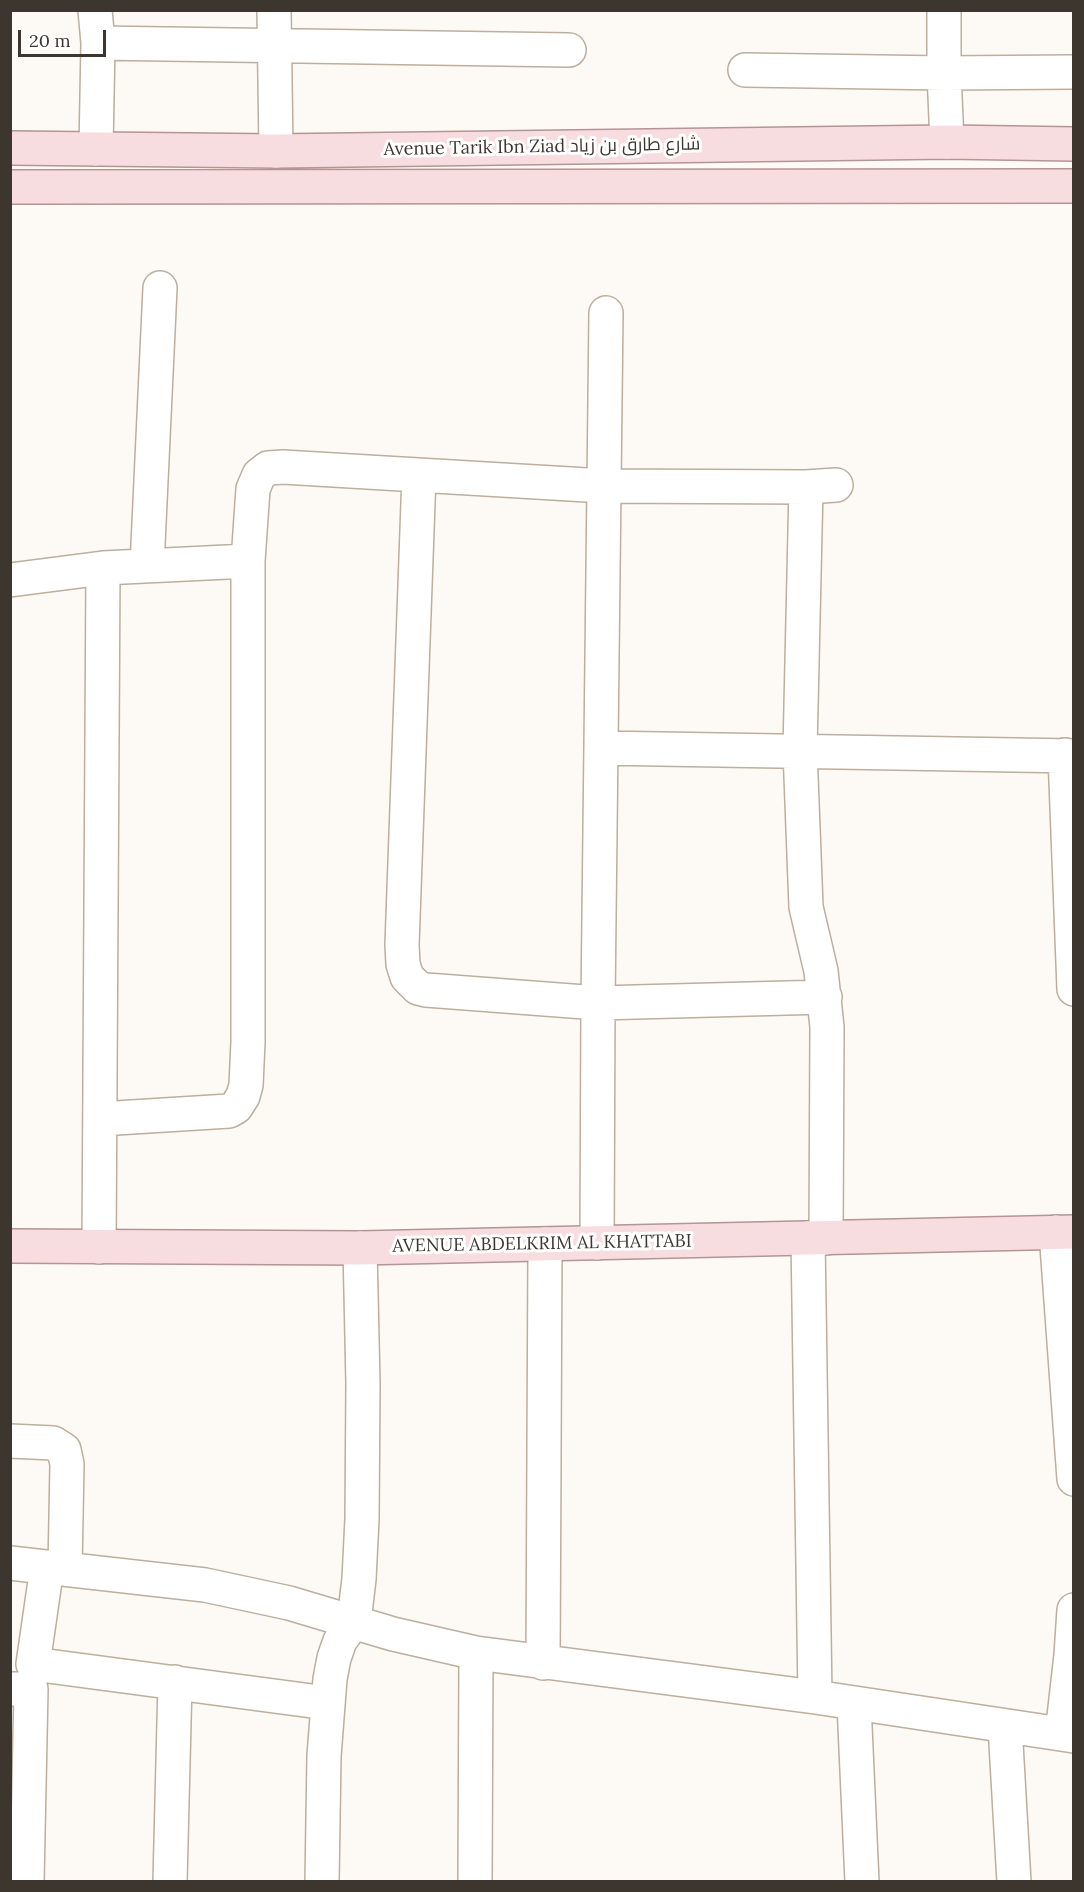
<!DOCTYPE html>
<meta charset="utf-8">
<style>
body{margin:0}
#map{position:relative;width:1084px;height:1892px;overflow:hidden;background:#fdfaf6;font-family:Lora,serif}
canvas{display:block}
.frame{position:absolute;inset:0;border:12px solid #3c362f;pointer-events:none}
.scale{position:absolute;left:18px;top:30px;width:88px;height:27px;box-sizing:border-box;border:3px solid #3c362f;border-top:0;padding-left:8px;font-size:18px;line-height:21px;white-space:nowrap;color:#3c362f;-webkit-text-stroke:4px #fff;paint-order:stroke}
</style>
<div id="map">
<canvas width="1084" height="1892"></canvas>
<div class="frame"></div>
<div class="scale">20 m</div>
</div>
<script>
const g = document.querySelector('canvas').getContext('2d');
g.lineJoin = 'round';
const poly = rows => new Path2D(rows.map(r => 'M' + r).join(''));
function strokePath(path, color, width, dash) { g.strokeStyle = color; g.lineWidth = width; g.lineCap = dash ? 'butt' : 'round'; g.setLineDash(dash || []); g.stroke(path); }
function label(font, color, halo, rows, align = 'center') {
  g.font = font + ' Lora,Cairo,serif'; g.lineWidth = 6; g.setLineDash([]); g.textBaseline = 'middle'; g.strokeStyle = halo; g.fillStyle = color; for (const [text, x, y, turn = 0] of rows) {
    g.save(); g.translate(x, y); g.rotate((+turn || 0) * Math.PI / 180); g.textAlign = isNaN(turn) ? turn : align; if (halo) g.strokeText(text, 0, 0); g.fillText(text, 0, 0); g.restore();
  }
}
const minor = poly([
 [95,10,98,43,96,149],
 [274,10,276,151],
 [944,10,944,73,1074,72],
 [98,43,569,50],
 [745,70,944,73,947,142],
 [419,475,402,945,403,964,407,977,418,988,426,990,598,1003,825,997],
 [806,487,800,750,806,907,821,971,827,1027,826,1238],
 [248,561,253,489,259,475,268,468,283,467,604,486,806,487,836,485],
 [147,566,160,288],
 [10,580,103,568,248,561,248,1042,246,1085,243,1096,236,1107,229,1111,100,1119],
 [601,748,1074,756],
 [1065,755,1074,989],
 [1056,1232,1074,1479],
 [808,1238,815,1697],
 [597,1243,598,1003,606,313],
 [99,1247,103,568],
 [10,1441,53,1443,64,1450,67,1464,65,1569],
 [10,1563,205,1585,289,1603,393,1634,476,1653,815,1697,1074,1736],
 [47,1567,33,1664,327,1703],
 [543,1663,545,1244],
 [10,1689,31,1689,27,1882],
 [854,1704,862,1882],
 [1005,1726,1014,1882],
 [1062,1734,1071,1655,1074,1610],
 [170,1882,175,1682],
 [322,1882,324,1756,330,1679,334,1658,340,1641,354,1621,359,1579,362,1519,363,1384,360,1248],
 [475,1882,476,1653]
]);
const major = poly([
 [10,148,276,151,947,142,1074,144],
 [10,187,1074,186],
 [10,1246,360,1248,1074,1232]
]);
const streetNames = [
 ["Avenue Tarik Ibn Ziad شارع طارق بن زياد",542,147,-1],
 ["AVENUE ABDELKRIM AL KHATTABI",542,1244,-1]
];
strokePath(minor, '#bdae9d', 36);
strokePath(major, '#b49494', 36);
strokePath(minor, '#fff', 33);
strokePath(major, '#f8dde0', 33);
label('18px', '#3c362f', '#fff', streetNames);
</script>
